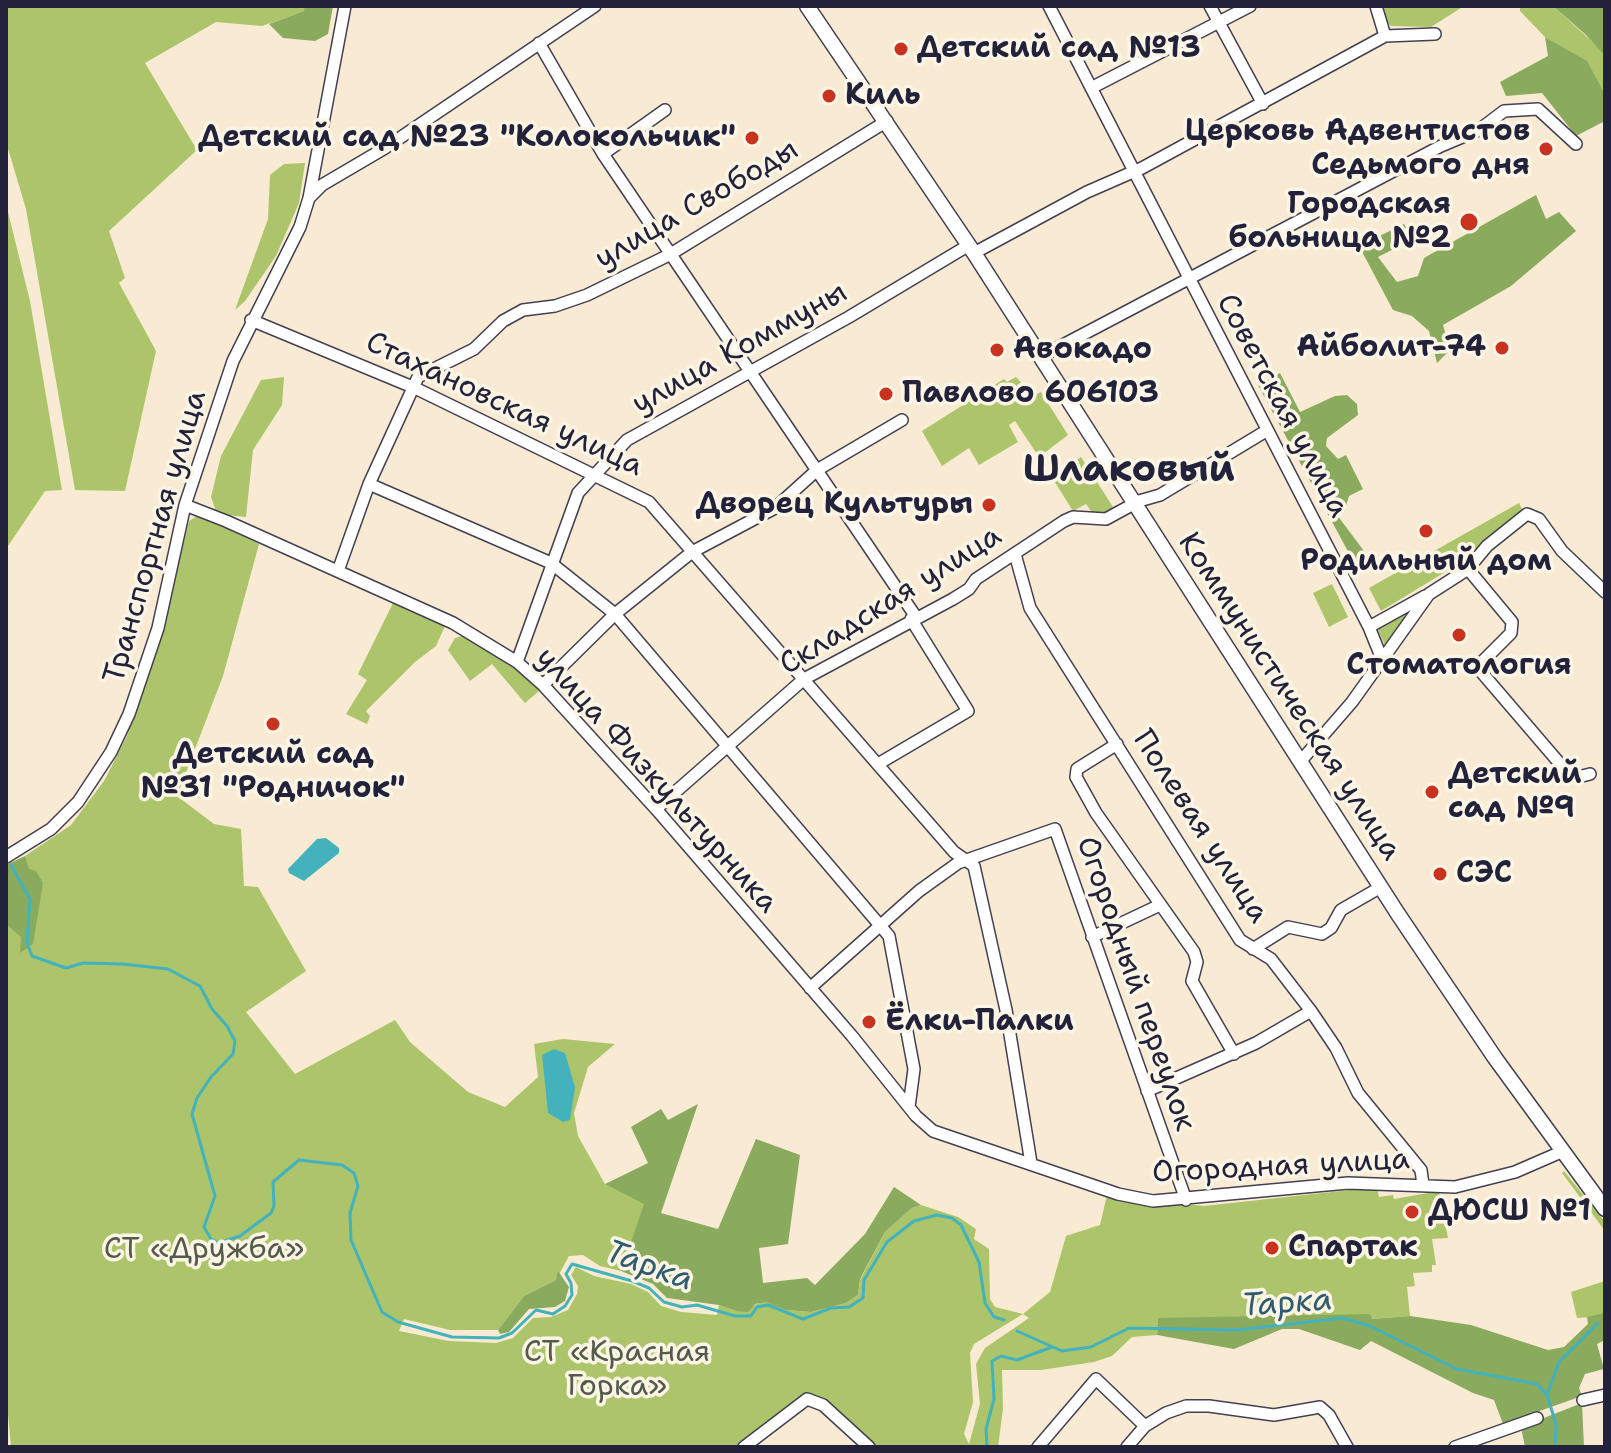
<!DOCTYPE html>
<meta charset="utf-8">
<style>
body{margin:0}
#map{position:relative;width:1611px;height:1453px;overflow:hidden;background:#f8ead3;font-family:"Shantell Sans",sans-serif}
canvas{display:block}
.frame{position:absolute;inset:0;border:8px solid #22223b;pointer-events:none}
</style>
<div id="map">
<canvas width="1611" height="1453"></canvas>
<div class="frame"></div>
</div>
<script>
const g = document.querySelector('canvas').getContext('2d');
g.lineJoin = 'round';
function fill(path, color) { g.fillStyle = color; g.fill(path, 'evenodd'); }
const poly = rows => new Path2D(rows.map(r => 'M' + r).join(''));
function strokePath(path, color, width, dash) { g.strokeStyle = color; g.lineWidth = width; g.lineCap = dash ? 'butt' : 'round'; g.setLineDash(dash || []); g.stroke(path); }
function label(font, color, halo, rows, align = 'center') {
  g.font = font + ' "Shantell Sans",sans-serif'; g.lineWidth = 7; g.setLineDash([]); g.textBaseline = 'middle'; g.strokeStyle = halo; g.fillStyle = color; for (const [text, x, y, turn = 0] of rows) {
    g.save(); g.translate(x, y); g.rotate((+turn || 0) * Math.PI / 180); g.textAlign = isNaN(turn) ? turn : align; if (halo) g.strokeText(text, 0, 0); g.fillText(text, 0, 0); g.restore();
  }
}
const green = poly([
 [6,6,305,6,305,11,262,26,216,22,145,63,197,150,109,231,125,278,119,283,156,351,125,491,75,490,26,209,6,142],
 [1381,6,1464,6,1431,27,1391,26,1386,21],
 [1520,6,1553,6,1599,48,1605,56,1605,94,1587,62,1545,37,1520,11],
 [305,163,299,203,276,256,245,301,235,310,268,219,270,175,284,164],
 [6,204,30,301,62,490,45,491,6,549],
 [284,377,282,405,253,450,246,517,217,514,211,497,221,456,261,380],
 [1016,377,1033,396,1041,392,1068,435,1039,457,1015,421,1009,425,1018,442,979,465,969,448,942,466,922,431,1004,379,1007,382],
 [1081,457,1113,507,1096,518,1086,504,1073,511,1051,476],
 [1519,503,1525,515,1465,560,1381,611,1369,588],
 [199,515,259,544,223,676,177,796,214,824,241,829,244,886,258,887,306,971,246,1012,295,1074,395,1020,410,1042,468,1092,505,1107,538,1077,534,1044,563,1039,615,1044,588,1067,574,1113,578,1136,605,1184,645,1203,621,1271,600,1266,583,1255,569,1256,556,1280,524,1296,498,1330,450,1330,404,1319,399,1331,449,1341,496,1343,513,1338,533,1318,551,1317,568,1310,577,1294,578,1286,571,1275,576,1267,594,1276,631,1284,648,1292,661,1306,681,1312,717,1315,719,1305,736,1311,766,1301,786,1310,811,1312,846,1303,858,1295,860,1280,885,1232,912,1208,921,1205,958,1217,976,1229,974,1239,989,1249,990,1299,995,1307,1023,1314,1050,1292,1066,1236,1100,1225,1107,1195,1204,1206,1377,1187,1379,1197,1393,1195,1394,1199,1439,1191,1448,1238,1432,1239,1436,1265,1432,1265,1432,1272,1413,1273,1415,1286,1407,1287,1410,1316,1372,1319,1158,1318,1157,1335,1132,1337,1112,1356,1094,1362,1041,1370,1002,1370,1003,1409,998,1447,875,1447,826,1403,806,1395,734,1447,11,1447,6,1392,6,924,33,944,25,856,71,825,104,781,127,736,159,639,189,521],
 [1023,1314,1029,1318,985,1348,976,1364,980,1404,969,1444,964,1434,973,1402,970,1353,974,1344],
 [1332,584,1348,617,1329,627,1313,593],
 [393,603,445,626,436,646,415,662,366,711,370,716,367,724,346,714,367,680,358,674],
 [1409,611,1411,614,1386,647,1377,628],
 [462,636,518,670,539,691,525,703,492,664,470,681,448,650,455,638],
 [1564,1171,1605,1222,1605,1231,1562,1173],
 [1605,1281,1605,1316,1577,1318,1571,1292]
]);
const forest = poly([
 [305,6,333,6,328,34,315,41,283,38,269,24,304,11],
 [1553,6,1605,6,1605,56,1586,35],
 [1545,37,1587,61,1605,94,1605,121,1576,136,1542,93,1506,96,1500,82,1548,56],
 [1536,195,1546,219,1559,212,1576,231,1511,286,1443,325,1450,350,1437,363,1429,331,1412,316,1393,310,1359,246,1404,224,1413,239,1378,257,1397,282,1418,276,1424,258],
 [1280,373,1300,412,1335,396,1347,395,1357,404,1358,415,1327,438,1326,446,1338,459,1346,455,1363,489,1349,496,1344,512,1337,515,1364,551,1357,568,1258,385],
 [25,856,29,869,36,871,43,883,33,944,20,953,21,937,6,924,6,865],
 [698,1104,661,1213,718,1229,756,1139,800,1155,788,1244,759,1248,763,1283,807,1278,815,1285,865,1234,894,1187,921,1205,912,1208,885,1232,860,1279,858,1295,846,1303,811,1312,786,1310,766,1302,755,1304,748,1312,736,1311,719,1305,667,1298,653,1284,621,1271,644,1204,605,1184,648,1163,631,1127,661,1109,668,1120],
 [558,1271,569,1287,565,1301,555,1307,529,1309,509,1332,500,1334,498,1330,524,1296,556,1280],
 [1604,1313,1605,1340,1597,1344,1604,1369,1585,1374,1579,1388,1582,1396,1503,1424,1494,1400,1473,1393,1371,1341,1360,1350,1299,1329,1282,1329,1234,1349,1157,1335,1158,1318,1370,1314,1372,1319,1410,1316,1471,1325,1548,1350,1564,1347,1588,1324,1587,1317],
 [1582,1403,1584,1447,1525,1447,1521,1427]
]);
const water = poly([
 [326,838,339,848,339,853,304,881,289,873,288,869,317,839],
 [554,1049,565,1053,575,1087,570,1120,563,1122,548,1113,542,1055]
]);
const stream = poly([
 [11,865,30,899,27,943,32,956,66,968,83,963,122,964,168,969,200,986,212,1009,227,1026,235,1041,233,1054,211,1077,197,1098,192,1114,215,1196,204,1227,211,1239,219,1243,240,1236,271,1213,274,1206,273,1182,299,1160,342,1165,354,1173,358,1186,350,1213,351,1240,382,1312,398,1322,452,1337,499,1338,512,1333,536,1310,553,1314,565,1306,572,1295,571,1283,566,1274,572,1264,632,1281,649,1288,664,1302,682,1307,697,1305,735,1316,751,1316,757,1307,768,1305,803,1319,831,1308,849,1307,863,1298,864,1280,887,1242,914,1221,937,1215,952,1218,961,1225,979,1262,985,1303,994,1317,1004,1320],
 [1017,1331,1062,1351,1091,1347,1129,1328,1237,1330,1343,1318,1370,1326,1457,1369,1537,1384,1547,1395,1556,1424,1555,1447],
 [1547,1395,1559,1362,1598,1323],
 [987,1447,986,1429,994,1399,992,1361,1001,1356,1017,1360,1052,1347]
]);
const minor = poly([
 [1049,6,1369,627,1382,659],
 [1210,6,1263,104],
 [1376,6,1385,36],
 [539,43,603,154,916,617],
 [1091,88,1250,6],
 [603,154,665,110],
 [310,197,322,185,385,148,595,6],
 [974,253,1087,192,1142,168,1385,36,1435,34],
 [251,320,415,388,649,502,954,852,974,866,1006,1010,1031,1163],
 [1040,357,1441,146,1479,130,1504,111,1538,109,1576,144],
 [369,484,551,563,615,614,889,936,914,1069,909,1107],
 [185,505,226,521,453,623,517,662,543,685,656,809,852,1036,916,1116,933,1131,1118,1194,1153,1201,1348,1183,1455,1187,1515,1172,1561,1152],
 [1015,554,1030,608,1240,940,1271,959,1311,1011,1336,1048,1358,1093,1421,1170,1423,1185],
 [1468,569,1512,622,1511,633,1477,667,1561,765,1578,777,1590,774],
 [338,571,369,484,418,377,474,349,503,321,523,310,555,306,587,295,669,255,887,121],
 [1369,627,1425,596],
 [517,662,578,493,627,440,849,317,969,245],
 [543,685,615,614,692,552,775,508,817,470,902,420],
 [1117,744,1077,769,1076,777,1096,813,1194,952,1197,962,1192,981,1234,1054],
 [1300,762,1352,702,1429,594,1468,569,1487,546,1527,514,1539,519,1562,551,1605,592],
 [878,764,968,711,911,619],
 [656,809,804,679,953,599,969,589,976,579,1064,521,1073,517,1106,519,1139,501,1160,495,1266,431],
 [6,857,51,829,78,802,111,752,129,714,158,628,185,505,233,361,300,227,309,198,345,6],
 [1092,937,1160,905],
 [1253,949,1288,927,1322,934,1331,928,1341,910,1381,887],
 [810,988,919,891,958,863,1055,829,1186,1200],
 [1147,1091,1256,1043,1311,1011],
 [1583,1400,1605,1395],
 [744,1447,807,1399,823,1405,869,1447],
 [1038,1447,1096,1379,1145,1426],
 [1127,1447,1145,1426,1166,1413,1186,1406,1209,1406,1274,1415,1320,1407,1329,1415,1347,1447],
 [1455,1447,1537,1418]
]);
const major = poly([
 [807,6,974,253,1398,914,1495,1058,1605,1209]
]);
const markers = [
 [901,49,8,"#c8321e"],
 [829,96,8,"#c8321e"],
 [752,138,8,"#c8321e"],
 [1546,149,8,"#c8321e"],
 [1469,222,10,"#c8321e"],
 [1502,348,8,"#c8321e"],
 [997,350,8,"#c8321e"],
 [886,394,8,"#c8321e"],
 [989,505,8,"#c8321e"],
 [1426,531,8,"#c8321e"],
 [1459,635,8,"#c8321e"],
 [273,724,8,"#c8321e"],
 [1432,792,8,"#c8321e"],
 [1440,874,8,"#c8321e"],
 [869,1022,8,"#c8321e"],
 [1412,1212,8,"#c8321e"],
 [1272,1248,8,"#c8321e"]
];
const poiNames = [
 ["Детский сад №13",917,49],
 ["Киль",845,96],
 ["Церковь Адвентистов",1530,132,"right"],
 ["Седьмого дня",1530,166,"right"],
 ["Детский сад №23 \"Колокольчик\"",736,138,"right"],
 ["Городская",1451,205,"right"],
 ["больница №2",1451,239,"right"],
 ["Айболит-74",1486,348,"right"],
 ["Авокадо",1013,350],
 ["Павлово 606103",902,394],
 ["Дворец Культуры",973,505,"right"],
 ["Родильный дом",1426,562,"center"],
 ["Cтоматология",1459,666,"center"],
 ["Детский сад",273,755,"center"],
 ["№31 \"Родничок\"",273,789,"center"],
 ["Детский",1448,775],
 ["сад №9",1448,809],
 ["СЭС",1456,874],
 ["Ёлки-Палки",885,1022],
 ["ДЮСШ №1",1428,1212],
 ["Спартак",1288,1248]
];
const streetNames = [
 ["улица Свободы",697,205,-30],
 ["улица Коммуны",740,349,-29],
 ["Стахановская улица",504,405,25],
 ["Советская улица",1282,406,62],
 ["Транспортная улица",156,537,-74],
 ["Складская улица",891,601,-32],
 ["Коммунистическая улица",1289,697,57],
 ["улица Физкультурника",656,781,48],
 ["Полевая улица",1200,827,57],
 ["Огородный переулок",1135,984,71],
 ["Огородная улица",1281,1167,-3]
];
const parkNames = [
 ["СТ «Дружба»",204,1250],
 ["СТ «Красная",617,1353],
 ["Горка»",617,1387]
];
const waterNames = [
 ["Тарка",649,1267,20],
 ["Тарка",1287,1304,-4]
];
const districtNames = [
 ["Шлаковый",1129,471]
];
fill(green, '#adc56a');
fill(forest, '#8aaa5e');
fill(water, '#43b2bd');
strokePath(stream, '#43b2bd', 3);
strokePath(minor, '#424052', 14);
strokePath(major, '#424052', 17);
strokePath(minor, '#fff', 11);
strokePath(major, '#fff', 14);
for (const [x, y, r, color] of markers) { const dot = new Path2D(); dot.arc(x, y, r, 0, 2 * Math.PI); g.fillStyle = color; g.fill(dot); strokePath(dot, '#fcf5e5', 3); }
label('bold 30px', '#22223b', '#fcf5e5', poiNames, 'left');
label('30px', '#22223b', '#fcf5e5', streetNames);
label('30px', '#535b4b', '#fcf5e5', parkNames);
label('italic 32px', '#2f5c6f', '#fcf5e5', waterNames);
label('bold 38px', '#22223b', '#fcf5e5', districtNames);
</script>
